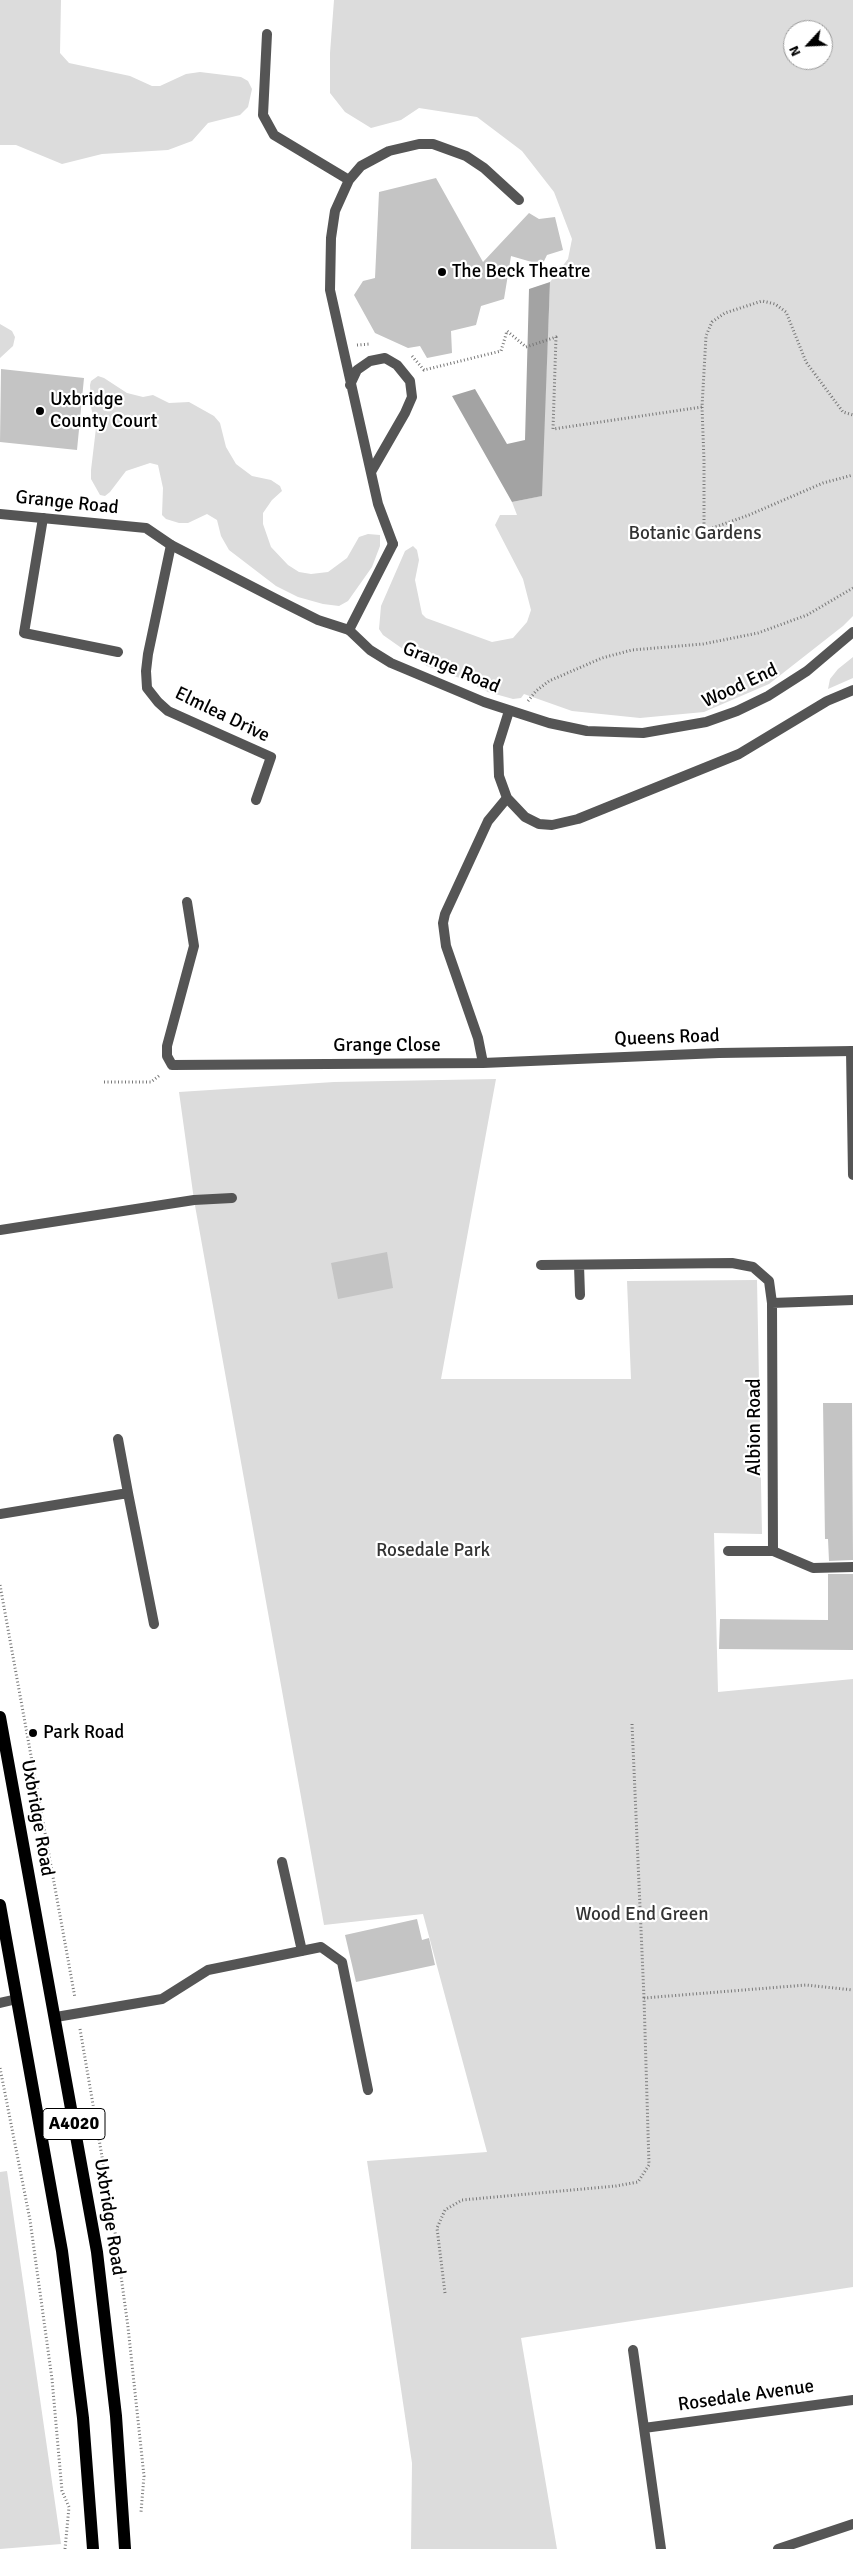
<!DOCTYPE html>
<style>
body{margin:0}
#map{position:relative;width:853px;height:2549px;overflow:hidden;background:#fff;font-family:Signika,sans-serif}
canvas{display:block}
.north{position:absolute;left:783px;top:20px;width:50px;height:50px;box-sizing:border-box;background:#fff;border:1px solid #999;border-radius:50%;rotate:245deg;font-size:14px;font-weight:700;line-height:20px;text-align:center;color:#000}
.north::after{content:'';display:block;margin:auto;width:18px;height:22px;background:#000;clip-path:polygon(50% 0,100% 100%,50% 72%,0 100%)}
</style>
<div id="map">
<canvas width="853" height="2549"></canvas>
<div class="north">N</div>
</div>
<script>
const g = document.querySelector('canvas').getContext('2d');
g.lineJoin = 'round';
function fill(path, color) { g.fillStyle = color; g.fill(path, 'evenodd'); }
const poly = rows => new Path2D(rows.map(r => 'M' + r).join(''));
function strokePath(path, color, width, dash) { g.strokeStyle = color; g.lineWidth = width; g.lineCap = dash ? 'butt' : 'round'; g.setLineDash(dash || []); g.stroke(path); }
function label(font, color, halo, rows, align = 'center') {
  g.font = font + ' Signika,sans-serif'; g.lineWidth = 4.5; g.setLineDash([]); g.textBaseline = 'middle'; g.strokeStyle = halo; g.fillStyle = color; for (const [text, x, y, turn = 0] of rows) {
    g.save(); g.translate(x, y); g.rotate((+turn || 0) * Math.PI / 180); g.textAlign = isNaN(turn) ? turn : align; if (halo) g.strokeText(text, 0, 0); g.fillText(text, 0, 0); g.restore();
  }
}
const green = poly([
 [0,0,61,0,60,53,69,63,130,76,152,86,160,86,186,74,200,72,241,77,248,81,252,89,248,107,240,115,208,123,192,141,168,150,102,154,62,164,16,145,0,145],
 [334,0,853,0,853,616,843,626,769,684,704,712,640,718,572,711,524,694,521,698,513,699,488,692,465,680,427,666,383,635,379,629,381,606,405,551,413,546,417,550,419,560,415,580,422,614,426,618,492,642,513,638,527,622,531,610,523,579,495,525,500,515,517,515,512,502,541,496,550,282,568,259,572,239,554,192,522,151,477,117,419,108,401,120,371,128,345,112,330,93,330,53],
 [793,30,823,30,823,60,793,60],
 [0,324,12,331,15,337,13,346,0,358],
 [98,376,104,378,127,393,143,397,153,395,169,403,189,402,214,416,220,423,226,447,236,464,252,476,271,480,280,486,282,491,272,500,263,513,263,524,271,547,288,565,299,572,311,574,328,572,347,558,359,537,368,534,380,535,380,546,372,567,348,601,339,606,323,604,298,597,276,586,229,550,221,536,217,520,207,514,188,523,179,523,166,519,162,515,163,488,158,465,150,463,126,471,110,492,105,496,100,495,91,479,91,470,96,428,91,407,90,385,91,381],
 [853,657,853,678,828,689,830,679,838,669],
 [496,1079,441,1379,631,1379,627,1281,757,1280,762,1534,714,1533,718,1692,853,1679,853,2287,521,2338,557,2549,411,2549,412,2463,367,2161,487,2152,423,1914,324,1925,194,1200,179,1092,334,1082],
 [7,2171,61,2544,0,2549,0,2172]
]);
const water = poly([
 [550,282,542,496,512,502,452,396,475,389,507,444,525,440,529,289]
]);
const building = poly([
 [436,178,483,262,529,213,539,219,555,217,563,250,547,255,542,265,511,256,504,299,481,306,476,325,451,331,452,353,427,358,420,346,408,348,375,333,354,295,363,281,375,278,379,192],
 [1,369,84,378,77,450,0,442],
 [387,1252,393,1288,338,1299,331,1263],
 [823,1403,852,1403,853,1560,829,1561,828,1539,825,1539],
 [828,1574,853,1574,853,1650,719,1649,720,1619,828,1620],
 [417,1919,422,1940,429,1938,435,1965,356,1982,345,1935]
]);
const path = poly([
 [357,345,370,344],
 [412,356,424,370,501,351,507,331,526,347,556,337,553,429,702,407,706,336,712,322,725,313,762,301,775,304,786,312,806,362,843,412,853,415],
 [702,407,704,461,704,531,749,515,823,483,853,475],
 [528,701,536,691,549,681,602,658,632,650,703,644,758,633,807,615,853,588],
 [104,1082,151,1082,160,1075],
 [0,1585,75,1998],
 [632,1724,644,1998],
 [80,2029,115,2232,128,2327,144,2476,141,2512],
 [0,2068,30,2220,52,2379,62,2491,69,2507],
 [445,2293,437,2228,445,2210,462,2200,616,2186,638,2182,649,2165,644,1998,806,1985,853,1990],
 [65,2549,69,2507]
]);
const service = poly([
 [267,34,263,115,274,135,349,180],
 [350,385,357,370,370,361,385,358,397,365,410,381,412,397,405,413,371,472],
 [43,518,24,633,118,652],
 [393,544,378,504,330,290,331,238,335,211,349,180,361,166,389,151,419,144,433,144,466,156,484,168,519,200],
 [851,1051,853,1175],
 [0,1230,194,1200,232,1198],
 [728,1551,773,1551,813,1568,853,1567],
 [778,2549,853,2524]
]);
const minor = poly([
 [171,545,148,654,146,671,147,688,158,702,168,711,271,757,256,800],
 [349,630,393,544],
 [509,711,498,746,499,776,507,798,525,817,539,824,552,825,578,819,739,754,827,701,853,690],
 [187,902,194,946,167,1046,167,1056,172,1065,483,1063,719,1053,853,1051],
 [483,1063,478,1038,446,946,443,923,445,914,488,821,507,798],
 [541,1265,732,1263,753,1267,769,1281,772,1303,773,1551],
 [579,1265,580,1295],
 [772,1303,853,1300],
 [118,1439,128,1493],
 [0,1514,128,1493,154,1624],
 [282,1862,302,1951],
 [56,2017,162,1999,208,1970,321,1947,342,1962,368,2090],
 [633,2350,661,2549],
 [644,2428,853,2400]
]);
const tertiary = poly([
 [0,514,146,528,171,545,278,600,318,620,349,630,370,650,391,663,484,702,549,723,587,731,643,733,706,722,737,711,768,696,807,671,853,632],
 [0,2003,17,1999]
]);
const primary = poly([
 [0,1717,97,2252,116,2416,125,2549],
 [0,1905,62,2251,83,2418,93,2549]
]);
const markers = [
 [442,272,5,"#000"],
 [40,411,5,"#000"],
 [33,1733,5,"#000"]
];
const shields = [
 [74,2124,62]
];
const shieldNames = [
 ["A4020",74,2124]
];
const poiNames = [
 ["The Beck Theatre",452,272],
 ["Uxbridge",50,400],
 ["County Court",50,422],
 ["Park Road",43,1733]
];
const streetNames = [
 ["Grange Road",67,503,6],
 ["Grange Road",451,668,23],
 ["Wood End",740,686,-25],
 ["Elmlea Drive",222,715,26],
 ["Queens Road",667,1038,-2],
 ["Grange Close",387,1046],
 ["Albion Road",755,1427,-90],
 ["Uxbridge Road",37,1818,80],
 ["Uxbridge Road",109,2217,81],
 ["Rosedale Avenue",746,2396,-8]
];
const parkNames = [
 ["Botanic Gardens",695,534],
 ["Rosedale Park",433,1551],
 ["Wood End Green",642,1915]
];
fill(green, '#dcdcdc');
fill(water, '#a3a3a3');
fill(building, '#c4c4c4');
strokePath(path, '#777', 3, [1, 2.5]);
strokePath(service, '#555', 10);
strokePath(minor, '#555', 10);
strokePath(tertiary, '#555', 10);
strokePath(primary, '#000', 12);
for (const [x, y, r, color] of markers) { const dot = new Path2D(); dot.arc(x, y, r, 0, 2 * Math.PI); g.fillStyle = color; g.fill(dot); strokePath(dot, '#fff', 2); }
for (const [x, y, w] of shields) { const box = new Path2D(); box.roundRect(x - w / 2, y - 15.5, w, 31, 4); g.fillStyle = '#fff'; g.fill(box); strokePath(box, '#000', 1); }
label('bold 18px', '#000', null, shieldNames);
label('19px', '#000', '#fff', poiNames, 'left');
label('19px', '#000', '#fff', streetNames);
label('19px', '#333', '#fff', parkNames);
</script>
